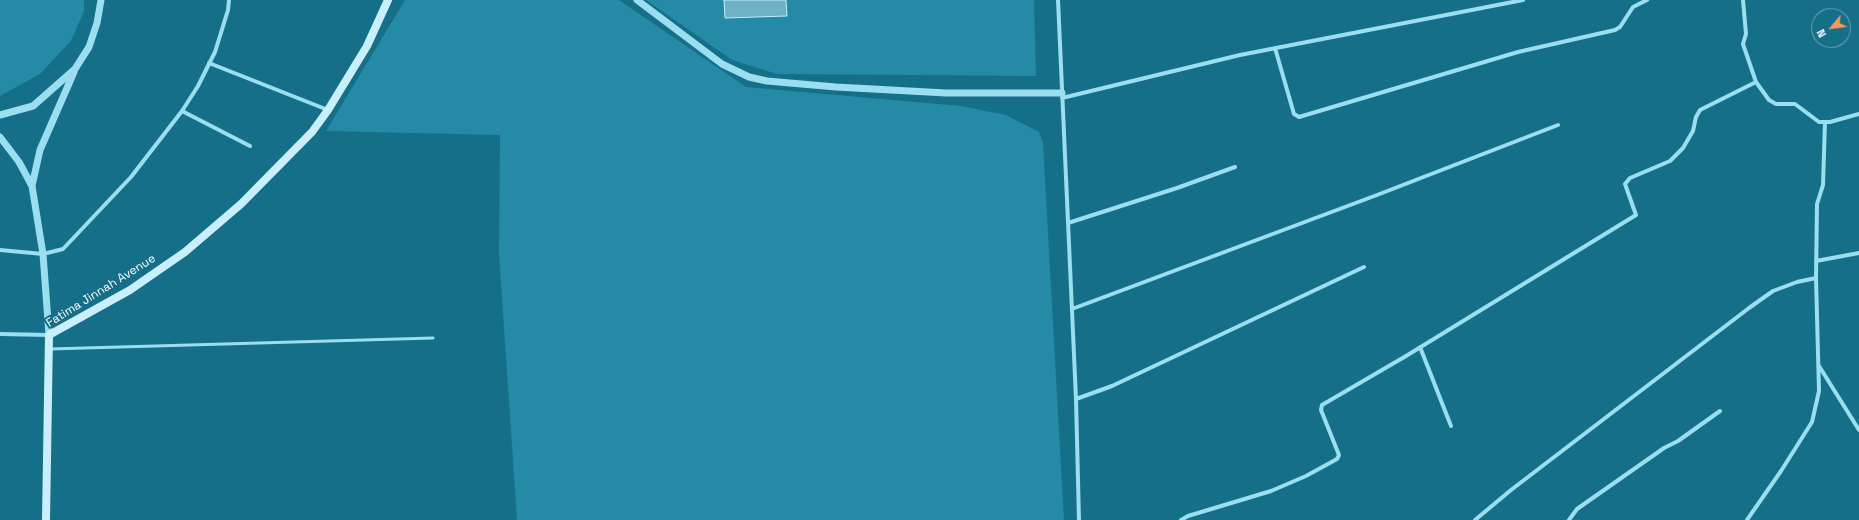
<!DOCTYPE html>
<style>
body{margin:0}
#map{position:relative;width:1859px;height:520px;overflow:hidden;background:#156f88;font-family:"Space Grotesk",sans-serif}
canvas{display:block}
.north{position:absolute;left:1811px;top:8px;width:40px;height:40px;box-sizing:border-box;background:#156f88;border:1px solid #73a9b8;border-radius:50%;rotate:241deg;font-size:11px;font-weight:700;line-height:16px;text-align:center;color:#fff}
.north::after{content:'';display:block;margin:auto;width:14px;height:18px;background:#ff9659;clip-path:polygon(50% 0,100% 100%,50% 72%,0 100%)}
</style>
<div id="map">
<canvas width="1859" height="520"></canvas>
<div class="north">N</div>
</div>
<script>
const g = document.querySelector('canvas').getContext('2d');
g.lineJoin = 'round';
function fill(path, color) { g.fillStyle = color; g.fill(path, 'evenodd'); }
const poly = rows => new Path2D(rows.map(r => 'M' + r).join(''));
function strokePath(path, color, width, dash) { g.strokeStyle = color; g.lineWidth = width; g.lineCap = dash ? 'butt' : 'round'; g.setLineDash(dash || []); g.stroke(path); }
function label(font, color, halo, rows, align = 'center') {
  g.font = font + ' "Space Grotesk",sans-serif'; g.lineWidth = 4; g.setLineDash([]); g.textBaseline = 'middle'; g.strokeStyle = halo; g.fillStyle = color; for (const [text, x, y, turn = 0] of rows) {
    g.save(); g.translate(x, y); g.rotate((+turn || 0) * Math.PI / 180); g.textAlign = isNaN(turn) ? turn : align; if (halo) g.strokeText(text, 0, 0); g.fillText(text, 0, 0); g.restore();
  }
}
const green = poly([
 [0,0,84,0,84,11,71,41,40,74,0,96],
 [405,0,619,0,746,87,961,106,1006,115,1039,132,1043,143,1064,520,517,520,499,254,500,135,326,131],
 [646,0,1034,0,1036,76,777,74,732,60]
]);
const building = poly([
 [724,0,786,0,787,16,725,18,724,0]
]);
const service = poly([
 [50,349,433,338]
]);
const minor = poly([
 [1058,0,1076,399,1079,520],
 [1743,0,1746,34,1743,44,1756,82,1769,100,1776,104,1795,104,1819,122,1830,122,1859,114],
 [1275,48,1294,114,1299,117,1518,52,1615,30,1620,27,1633,7,1647,0],
 [209,63,328,110],
 [1062,98,1240,55,1523,0],
 [182,111,250,146],
 [1068,223,1177,188,1235,167],
 [0,250,43,254,63,249,131,177,182,111,198,86,215,52,228,10,229,0],
 [1816,261,1859,253],
 [1816,278,1817,204,1823,185,1825,122],
 [1072,309,1377,195,1558,125],
 [0,334,49,335],
 [1420,347,1451,426],
 [1819,366,1859,430],
 [1076,399,1112,386,1364,267],
 [1181,520,1188,516,1271,491,1306,476,1337,459,1339,455,1321,410,1322,405,1406,356,1636,215,1625,184,1630,178,1670,161,1683,148,1693,131,1696,117,1700,110,1756,82],
 [1475,520,1511,490,1749,308,1773,291,1797,282,1816,278,1819,391,1812,422,1781,471,1747,520],
 [1569,520,1577,509,1664,448,1678,441,1720,411]
]);
const tertiary = poly([
 [637,0,722,64,749,77,767,81,836,87,946,93,1062,93],
 [0,115,33,106,75,69,89,47,97,23,101,0],
 [0,137,19,162,32,186,43,254,49,335],
 [32,186,40,150,74,72]
]);
const secondary = poly([
 [46,520,49,335,130,290,185,252,241,204,312,132,328,110,367,46,388,0]
]);
const streetNames = [
 ["Fatima Jinnah Avenue",101,291,-32]
];
fill(green, '#248aa6');
fill(building, '#6eb2c5');
strokePath(building, '#c1effb', 1);
strokePath(service, '#9bdeef', 3);
strokePath(minor, '#9bdeef', 4);
strokePath(tertiary, '#9bdeef', 7);
strokePath(secondary, '#c9effa', 8);
label('12px', '#fff', '#156f88', streetNames);
</script>
